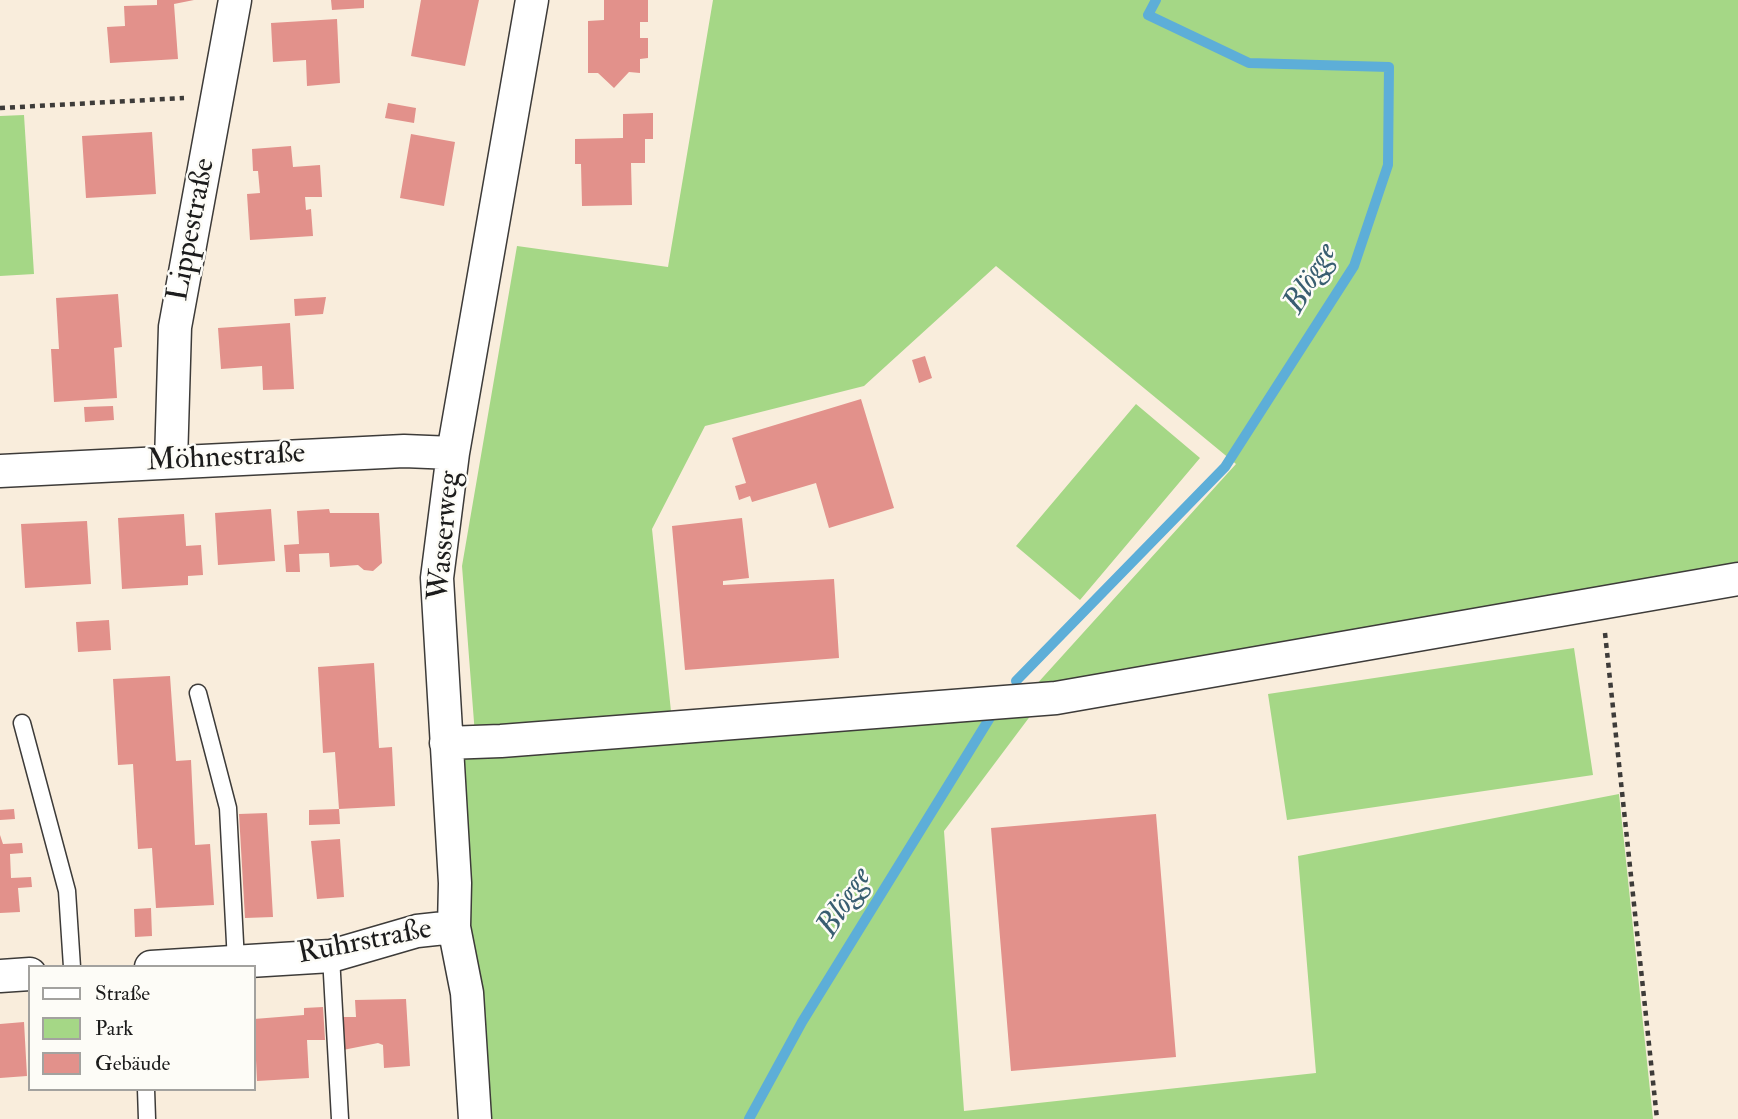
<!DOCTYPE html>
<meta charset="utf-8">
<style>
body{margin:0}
#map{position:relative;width:1738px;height:1119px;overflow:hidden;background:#f9eddc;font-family:"IM FELL Double Pica",serif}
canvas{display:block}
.legend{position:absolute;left:28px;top:965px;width:228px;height:126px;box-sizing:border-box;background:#fdfcf7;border:2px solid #a3a29f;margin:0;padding:9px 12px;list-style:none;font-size:21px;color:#1c1c1c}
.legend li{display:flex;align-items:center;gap:14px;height:35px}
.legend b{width:35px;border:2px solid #a3a29f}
</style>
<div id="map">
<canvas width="1738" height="1119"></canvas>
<ul class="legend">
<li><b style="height:9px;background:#fff"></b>Straße</li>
<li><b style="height:19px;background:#a5d786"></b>Park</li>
<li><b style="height:19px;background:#e2918b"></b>Gebäude</li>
</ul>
</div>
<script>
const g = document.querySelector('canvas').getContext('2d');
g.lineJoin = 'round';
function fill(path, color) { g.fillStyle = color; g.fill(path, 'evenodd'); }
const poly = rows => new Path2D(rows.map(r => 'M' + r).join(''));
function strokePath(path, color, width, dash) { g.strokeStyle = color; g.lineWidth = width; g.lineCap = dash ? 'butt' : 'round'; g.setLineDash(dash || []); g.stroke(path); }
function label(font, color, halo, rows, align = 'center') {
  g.font = font + ' "IM FELL Double Pica",serif'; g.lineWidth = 5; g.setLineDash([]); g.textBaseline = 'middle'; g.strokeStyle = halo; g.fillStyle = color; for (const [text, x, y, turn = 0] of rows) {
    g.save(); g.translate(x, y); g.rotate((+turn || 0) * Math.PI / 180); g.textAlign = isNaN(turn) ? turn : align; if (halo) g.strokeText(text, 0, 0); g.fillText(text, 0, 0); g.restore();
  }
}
const green = poly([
 [713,0,1738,0,1738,573,1025,697,1236,464,996,266,864,386,705,426,652,529,672,721,475,735,462,566,517,246,668,267],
 [24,115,34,274,0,276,0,116],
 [1136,404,1200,458,1080,600,1016,546],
 [1574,648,1593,775,1287,820,1268,694],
 [1037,707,944,831,964,1111,1316,1073,1298,856,1619,794,1653,1119,481,1119,458,769,465,752]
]);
const stream = poly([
 [1016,681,1225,467,1354,266,1388,165,1389,67,1249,63,1148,15,1156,0],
 [749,1119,802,1022,991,716]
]);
const building = poly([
 [157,0,194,0,174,4,178,59,110,63,107,27,125,26,124,6,157,5],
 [331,0,364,0,364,8,332,10],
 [421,0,479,0,465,66,411,56],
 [604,0,648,0,648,22,640,22,640,38,648,38,648,58,640,59,640,73,629,72,614,88,598,73,588,73,588,21,604,20],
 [337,19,340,83,307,86,306,60,273,62,271,23],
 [388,103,416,108,414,123,385,118],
 [653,113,653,139,645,139,645,163,631,163,632,205,582,206,581,164,575,164,575,139,623,138,623,114],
 [152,132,156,194,86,198,82,136],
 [411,134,455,142,444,206,400,198],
 [291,146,293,167,320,165,322,197,305,197,306,210,311,209,313,236,250,240,247,194,260,193,258,171,253,171,252,149],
 [118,294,122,347,114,348,117,398,54,402,51,349,59,349,56,298],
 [326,297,323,314,295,316,294,299],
 [290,323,294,389,263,390,262,366,221,369,218,328],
 [925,356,932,378,919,383,912,360],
 [861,399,894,508,829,528,816,483,752,502,750,496,739,500,735,486,746,483,732,438],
 [113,406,114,420,85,422,84,407],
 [271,509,275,561,218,565,215,513],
 [329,509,330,513,379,513,382,563,373,571,364,570,358,565,330,567,329,553,299,554,300,572,286,572,284,545,299,544,297,511],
 [184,514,186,546,201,545,203,575,188,576,188,585,122,589,118,518],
 [742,518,749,578,723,581,723,585,834,579,839,658,685,670,672,526],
 [87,521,91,584,25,588,21,524],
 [109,620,111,650,78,652,76,622],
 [374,663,379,748,392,747,395,806,339,809,335,752,323,753,318,667],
 [170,676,176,761,191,760,195,845,210,844,214,905,156,908,152,848,138,849,133,764,118,765,113,679],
 [14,809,15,819,0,820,0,810],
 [339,809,340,824,309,825,309,810],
 [267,813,273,917,245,918,239,814],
 [1156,814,1176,1057,1011,1071,991,828],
 [0,835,3,844,22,843,23,853,10,854,11,878,31,877,32,887,18,888,20,912,0,913],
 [340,839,344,897,317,899,311,841],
 [151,908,152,936,135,937,134,909],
 [406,999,410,1066,384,1068,383,1045,378,1043,343,1050,341,1017,356,1017,355,1000],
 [323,1007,325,1040,307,1040,309,1078,257,1081,254,1019,304,1015,304,1008],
 [24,1022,27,1076,0,1078,0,1024]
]);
const path = poly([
 [0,108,184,98],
 [1605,633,1657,1119]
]);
const service = poly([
 [198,693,228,808,236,962],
 [22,723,67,891,72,967],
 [331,956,340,1119],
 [146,1089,147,1119]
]);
const minor = poly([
 [171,462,175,327,235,0],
 [0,471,404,451,453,453],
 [446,743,501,741,1056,698,1738,579],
 [151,967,331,956,417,931,454,927],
 [0,976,30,974],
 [475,1119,467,993,454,927,455,883,437,578,453,453,532,0]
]);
const streetNames = [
 ["Lippestraße",193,230,-79],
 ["Möhnestraße",226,459,-3],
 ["Wasserweg",446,536,-85],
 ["Ruhrstraße",365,943,-11]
];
const waterNames = [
 ["Blögge",1312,279,-60],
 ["Blögge",846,903,-58]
];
fill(green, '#a5d786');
strokePath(stream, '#5daed8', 10);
fill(building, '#e2918b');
strokePath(service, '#3d3b39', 19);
strokePath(minor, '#3d3b39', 35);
strokePath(path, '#3d3b39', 4.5, [5, 5]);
strokePath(service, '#fff', 16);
strokePath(minor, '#fff', 32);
label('30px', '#1c1c1c', '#fdfcf7', streetNames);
label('italic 32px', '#395e71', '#fdfcf7', waterNames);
</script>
